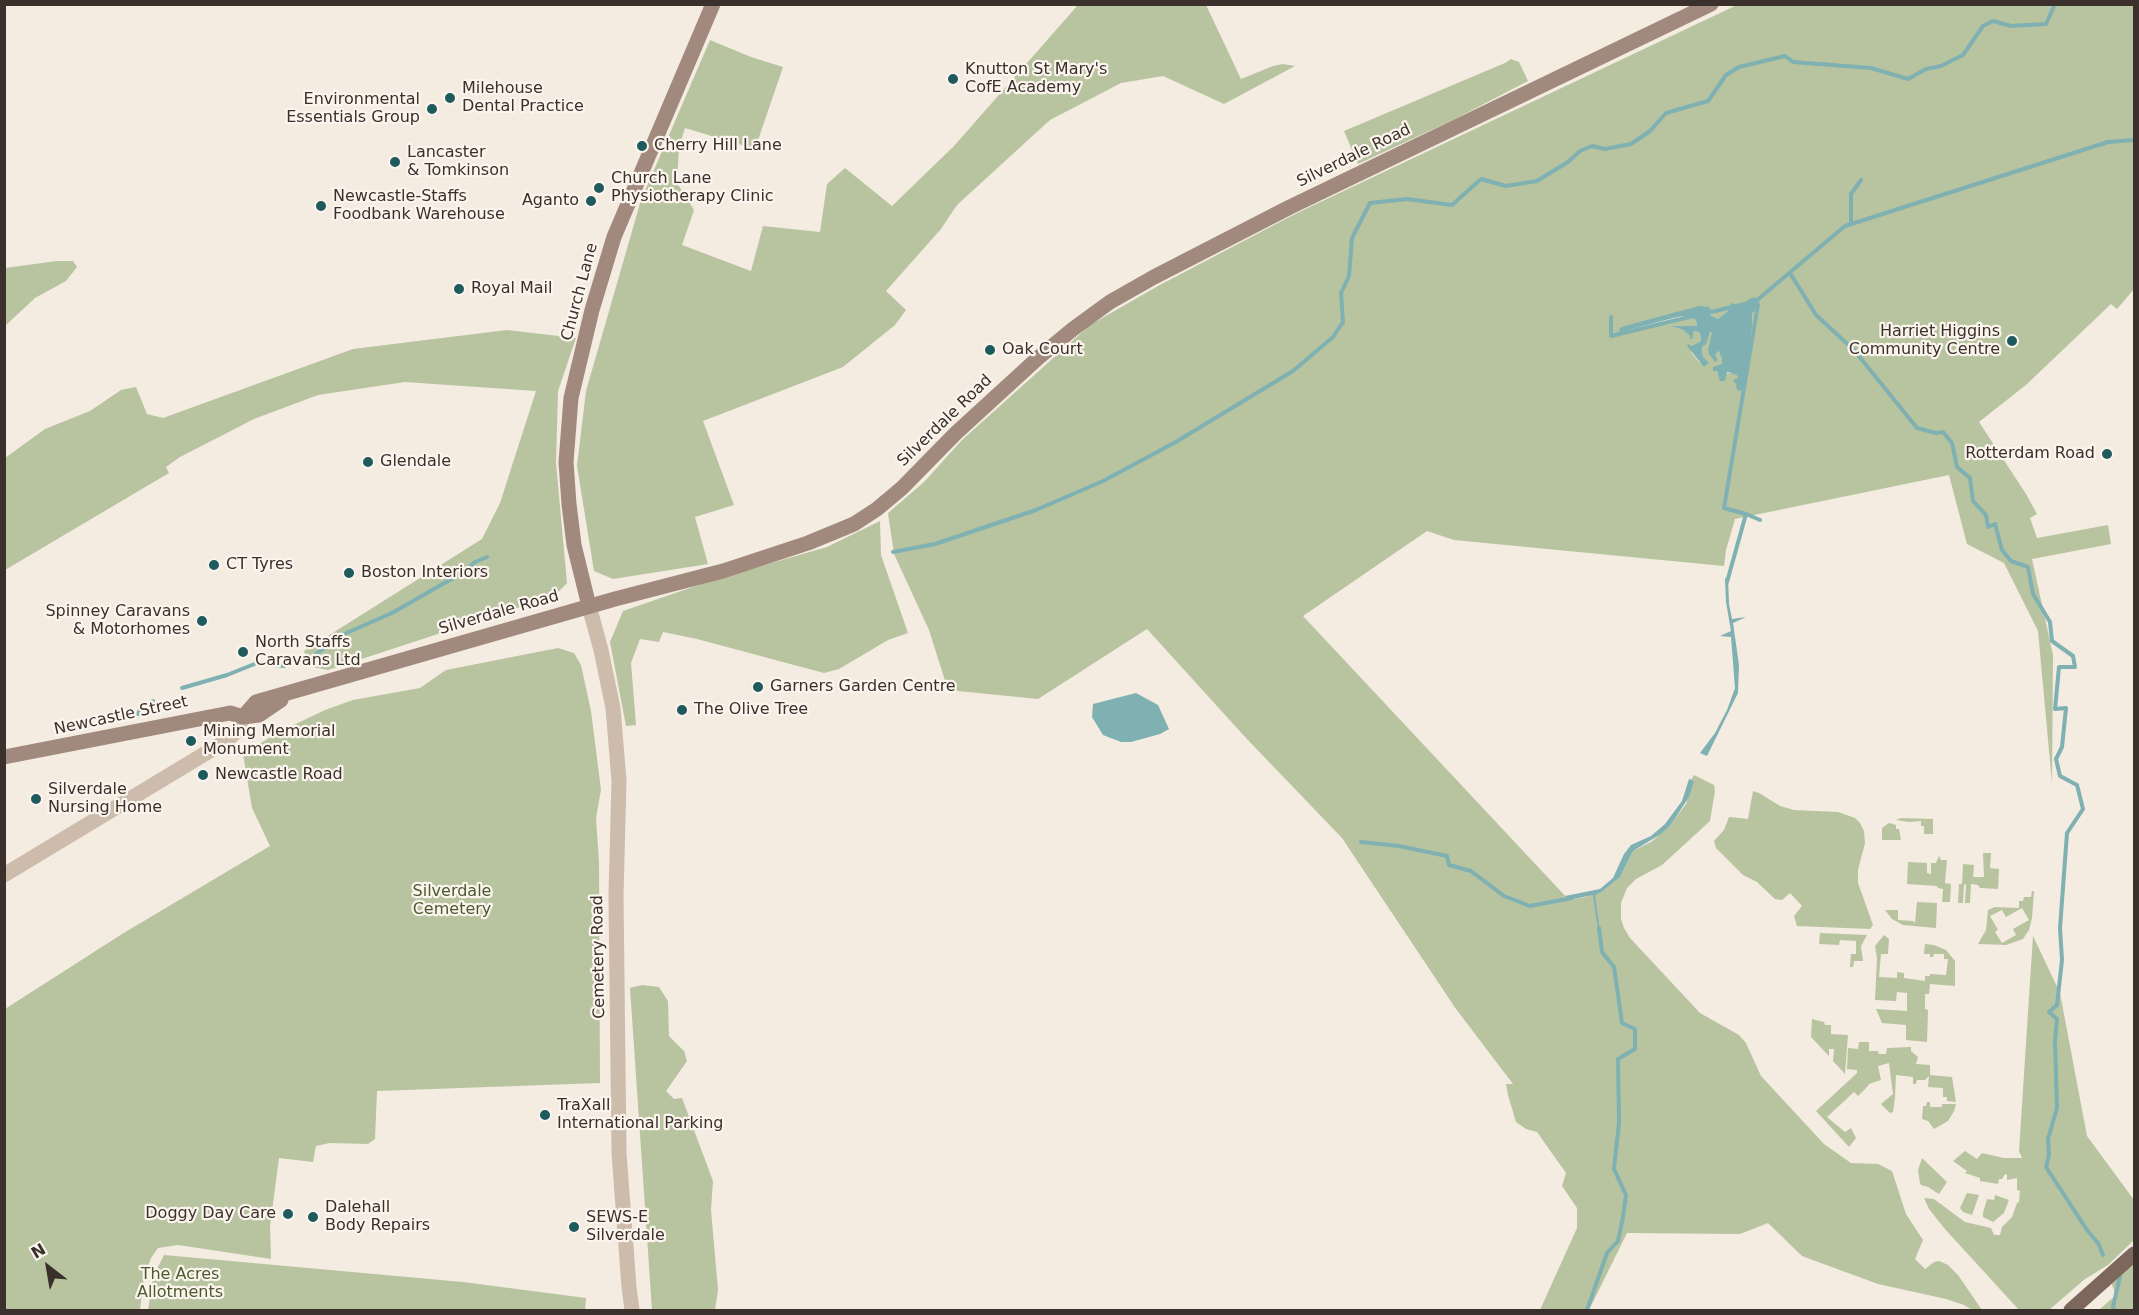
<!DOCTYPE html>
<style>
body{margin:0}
#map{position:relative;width:2139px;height:1315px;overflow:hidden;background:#f4ebe1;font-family:"DejaVu Sans",sans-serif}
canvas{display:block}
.frame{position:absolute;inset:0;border:6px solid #3b302b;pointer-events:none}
.north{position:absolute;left:18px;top:1237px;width:60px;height:60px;-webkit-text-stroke:4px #fbf5ee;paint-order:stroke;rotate:329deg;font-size:16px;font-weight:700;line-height:24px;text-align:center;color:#3b302b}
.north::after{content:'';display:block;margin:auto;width:21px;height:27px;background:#3b302b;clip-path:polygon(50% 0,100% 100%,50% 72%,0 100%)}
</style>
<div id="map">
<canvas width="2139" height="1315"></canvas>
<div class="frame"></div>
<div class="north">N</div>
</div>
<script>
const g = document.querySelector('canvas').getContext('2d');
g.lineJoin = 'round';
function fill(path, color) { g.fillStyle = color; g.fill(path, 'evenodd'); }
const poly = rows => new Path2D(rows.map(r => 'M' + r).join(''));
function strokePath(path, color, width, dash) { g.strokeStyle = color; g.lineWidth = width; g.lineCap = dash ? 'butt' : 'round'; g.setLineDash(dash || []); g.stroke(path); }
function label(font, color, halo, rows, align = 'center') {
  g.font = font + ' "DejaVu Sans",sans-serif'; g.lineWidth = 4.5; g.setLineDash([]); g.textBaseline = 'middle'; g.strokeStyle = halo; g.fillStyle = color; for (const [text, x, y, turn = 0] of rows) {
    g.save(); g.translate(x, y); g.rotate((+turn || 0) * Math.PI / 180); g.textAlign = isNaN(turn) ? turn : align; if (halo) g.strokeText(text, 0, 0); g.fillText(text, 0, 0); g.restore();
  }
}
const green = poly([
 [1078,5,1206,5,1241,79,1273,66,1283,64,1295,66,1224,104,1163,76,1121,83,1050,120,957,205,941,229,886,291,906,310,895,325,843,367,703,421,734,505,695,517,708,564,613,579,594,571,577,466,586,391,641,200,710,40,751,57,783,67,755,149,685,128,679,147,677,183,694,210,682,245,751,271,763,226,820,232,827,184,845,168,892,206,954,146],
 [1737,5,2134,5,2134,289,2117,309,2111,304,2027,384,1979,422,2026,494,2037,514,2030,518,2037,538,2108,525,2111,544,2032,559,2053,655,2052,783,2038,631,2004,563,1967,544,1949,475,1735,519,1726,550,1724,566,1454,540,1427,531,1303,616,1569,900,1586,897,1603,891,1620,877,1633,851,1651,842,1670,826,1677,816,1686,804,1693,782,1691,780,1694,775,1714,785,1715,791,1710,821,1662,865,1636,879,1627,888,1621,903,1621,919,1624,928,1630,938,1700,1013,1739,1035,1746,1043,1761,1076,1824,1144,1851,1163,1878,1164,1892,1171,1906,1214,1923,1240,1915,1259,1925,1269,1934,1262,1939,1261,1948,1265,1958,1275,1982,1310,1972,1310,1964,1305,1946,1299,1878,1284,1802,1256,1768,1223,1740,1234,1627,1233,1589,1310,1540,1310,1577,1228,1577,1208,1562,1186,1566,1173,1537,1132,1526,1129,1516,1122,1508,1095,1506,1084,1513,1084,1456,1009,1342,838,1246,738,1147,629,1038,699,948,690,929,630,894,554,888,513,924,482,962,440,1090,325,1158,286,1295,214],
 [1744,304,1758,307,1752,314,1737,386,1738,378,1736,373,1717,373,1717,367,1722,364,1722,360,1719,351,1715,355,1712,333,1710,332,1702,347,1703,357,1700,363,1691,352,1691,346,1701,341,1700,333,1695,331,1690,336,1683,330,1674,327,1697,326,1696,320,1688,316,1620,332,1621,327,1712,311,1710,315,1718,319,1723,317,1730,307,1738,305,1742,307],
 [1511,59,1519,62,1528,81,1453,120,1358,164,1344,131,1505,63],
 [57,261,73,261,77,267,66,281,35,298,5,326,5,268],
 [507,330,576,338,558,391,556,463,567,583,554,596,328,670,308,666,304,651,482,539,500,503,536,391,405,382,318,395,254,419,180,457,166,467,169,473,5,570,5,458,45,429,90,411,121,390,136,387,147,414,163,418,353,349],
 [880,521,881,555,908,633,888,640,839,669,824,673,697,639,663,632,659,642,640,639,631,663,636,725,626,726,610,642,623,611,716,579,827,547],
 [558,648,574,653,581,665,591,711,601,790,596,818,599,862,600,1083,377,1091,375,1139,368,1144,330,1143,316,1146,313,1162,279,1158,270,1226,271,1259,178,1245,158,1248,151,1258,144,1277,140,1310,5,1310,5,1009,122,934,270,846,252,808,243,754,277,733,325,710,353,700,420,688,446,670],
 [1753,791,1759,793,1780,806,1794,810,1838,812,1855,818,1860,823,1864,831,1865,843,1858,870,1858,883,1872,922,1873,925,1870,929,1797,926,1794,916,1802,906,1790,893,1782,900,1775,899,1757,882,1743,875,1716,848,1714,841,1724,830,1729,817,1748,819],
 [1901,818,1933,819,1933,834,1924,834,1924,826,1921,826,1921,821,1909,822,1896,820],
 [1889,823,1896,825,1896,829,1899,829,1901,840,1882,840,1882,828],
 [1983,853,1991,853,1990,868,1999,869,1998,889,1980,888,1978,885,1971,884,1970,903,1965,903,1966,885,1964,884,1963,903,1958,903,1959,884,1962,884,1963,864,1974,865,1973,877,1984,877],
 [1939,856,1941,860,1947,860,1945,883,1951,884,1950,902,1942,902,1943,889,1938,888,1937,886,1907,884,1908,862,1927,863,1927,873,1931,874,1931,863,1936,863],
 [2032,891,2034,891,2032,918,2029,930,2023,939,2006,945,1978,944,1986,930,1988,910,1995,907,2019,908,2019,901,2023,901,2024,897,2031,897],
 [2022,908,2029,920,2013,929,2016,935,2002,943,1995,932,1998,930,1990,916,2002,910,2006,917],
 [1917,902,1937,903,1936,928,1903,925,1892,919,1885,910,1898,910,1898,920,1913,921,1915,923],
 [1820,933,1867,935,1861,946,1863,961,1854,961,1853,967,1850,967,1851,954,1856,954,1856,941,1840,940,1839,945,1819,944],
 [1884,935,1889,939,1888,954,1881,954,1879,977,1897,978,1897,972,1904,973,1904,978,1925,981,1925,976,1930,976,1930,974,1946,975,1948,959,1944,959,1944,954,1934,954,1933,957,1930,957,1930,954,1924,954,1925,944,1934,945,1946,950,1955,961,1955,986,1930,984,1929,994,1925,994,1925,1009,1928,1010,1927,1042,1906,1040,1906,1025,1882,1023,1876,1009,1907,1011,1907,993,1897,992,1896,1001,1875,1000,1877,958,1875,946],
 [2033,936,2060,993,2087,1136,2134,1200,2134,1240,2108,1265,2085,1279,2049,1310,2019,1310,1944,1228,1929,1209,1924,1198,1934,1199,1965,1222,1991,1228,1994,1235,2000,1235,2002,1227,2012,1217,2017,1203,2019,1202,2020,1191,2017,1190,2017,1178,2007,1180,2007,1175,2005,1174,2002,1179,1999,1179,1998,1184,1980,1181,1980,1178,1965,1173,1967,1171,1953,1161,1965,1151,1977,1159,1982,1153,2004,1158,2022,1158,2019,1151],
 [642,985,659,987,668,1001,669,1036,684,1051,687,1061,666,1091,674,1099,682,1098,713,1181,711,1210,718,1290,715,1310,652,1310,630,988],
 [1812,1019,1824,1022,1825,1025,1831,1025,1831,1034,1848,1035,1845,1074,1833,1061,1834,1049,1829,1049,1829,1056,1811,1037],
 [1859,1042,1869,1042,1869,1051,1878,1051,1879,1054,1886,1054,1887,1048,1911,1047,1911,1051,1918,1057,1916,1064,1930,1065,1930,1075,1952,1077,1956,1102,1947,1101,1947,1097,1943,1097,1943,1088,1928,1087,1929,1076,1925,1080,1917,1080,1916,1084,1913,1084,1913,1077,1896,1075,1895,1097,1893,1112,1890,1113,1881,1104,1893,1094,1889,1063,1878,1066,1881,1080,1869,1084,1868,1086,1858,1096,1854,1092,1827,1117,1845,1132,1851,1128,1856,1138,1849,1147,1816,1111,1857,1073,1857,1070,1847,1069,1848,1048,1858,1049],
 [1927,1102,1930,1102,1930,1107,1942,1107,1942,1104,1956,1104,1954,1111,1948,1121,1934,1129,1928,1121,1922,1119,1923,1106,1926,1106],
 [1922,1158,1947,1182,1939,1194,1928,1187,1921,1185,1920,1183,1918,1170],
 [1967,1193,1979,1195,1972,1215,1963,1212,1960,1208],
 [1995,1195,2009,1200,2004,1213,1993,1222,1983,1217,1983,1213,1987,1199,1994,1200],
 [2134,1254,2134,1310,2099,1310,2116,1295,2108,1275],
 [164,1255,463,1282,586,1298,585,1310,148,1310,153,1277]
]);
const water = poly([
 [1755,297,1759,300,1758,307,1752,314,1752,324,1744,389,1739,391,1737,390,1736,384,1733,380,1738,378,1736,374,1734,375,1732,373,1727,372,1725,381,1720,381,1717,371,1713,371,1713,367,1722,364,1722,360,1719,351,1715,355,1718,360,1715,362,1709,354,1708,350,1712,333,1710,332,1706,344,1702,347,1703,357,1709,363,1704,367,1687,346,1688,344,1691,346,1701,341,1700,333,1695,331,1693,333,1693,338,1689,339,1690,336,1683,330,1671,326,1697,326,1696,320,1688,316,1681,316,1620,332,1619,330,1621,327,1699,306,1709,307,1712,311,1710,315,1718,319,1727,312,1731,303,1742,307,1749,299],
 [1725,578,1728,578,1729,604,1732,619,1746,617,1733,623,1739,665,1738,693,1707,756,1700,753,1715,733,1727,710,1735,688,1731,637,1720,636,1731,631,1726,602],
 [1136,693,1158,705,1169,729,1160,734,1131,742,1121,742,1103,735,1092,717,1093,704],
 [1689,779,1694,781,1689,797,1670,826,1661,834,1633,851,1620,877,1603,891,1595,895,1600,932,1598,930,1593,895,1569,900,1565,896,1600,889,1613,878,1624,854,1631,845,1651,836,1665,824,1682,801]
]);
const stream = poly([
 [1851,224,1851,194,1861,180],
 [1790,273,1816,315,1854,350,1917,428,1936,433,1943,432,1952,443,1957,467,1970,478,1973,501,1986,515,1988,527,1995,524,2002,550,2011,561,2028,567,2033,594,2050,622,2052,641,2073,656,2075,667,2059,667,2055,709,2066,708,2062,747,2056,759,2060,776,2077,785,2083,809,2067,833,2060,928,2062,960,2057,1005,2049,1012,2057,1019,2055,1041,2057,1108,2048,1139,2049,1155,2046,1167,2087,1230,2098,1243,2103,1255],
 [1756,301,1845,226,2108,142,2134,140],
 [1758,304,1724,508,1746,514,1760,520],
 [1707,313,1749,303],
 [1611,317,1611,336,1693,316],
 [893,552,935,544,1036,510,1103,481,1174,443,1293,371,1333,337,1343,322,1341,293,1349,276,1352,238,1370,203,1407,199,1452,205,1481,179,1506,186,1537,181,1568,162,1580,151,1592,146,1605,149,1631,144,1650,131,1666,113,1708,101,1726,75,1739,67,1785,56,1793,62,1871,68,1908,79,1926,69,1941,66,1963,55,1983,26,1993,21,2011,26,2046,24,2055,4],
 [1727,582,1746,514],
 [312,657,342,635,392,613,462,573,475,562,487,557],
 [182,688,227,675,257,663,284,666],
 [138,714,140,710,153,701],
 [1361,842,1399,846,1447,856,1449,865,1471,871,1504,896,1530,906,1572,898],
 [1587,1310,1607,1253,1618,1241,1623,1217,1626,1195,1614,1169,1619,1123,1618,1059,1635,1049,1635,1029,1622,1023,1614,967,1602,952,1599,928],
 [2114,1310,2113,1307,2120,1276]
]);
const tertiary = poly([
 [589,606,601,650,613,708,619,781,616,895,619,1153,629,1287,632,1310],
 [4,875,226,741,236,732,243,717]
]);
const secondary = poly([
 [589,606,574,545,569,504,566,462,571,398,592,310,614,237,713,4],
 [243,717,256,702,615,599,723,571,808,543,854,524,877,509,902,488,956,433,1038,358,1073,329,1110,302,1154,277,1290,207,1711,4],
 [4,757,230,713,243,717,259,715,281,700]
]);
const primary = poly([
 [2071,1310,2134,1254]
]);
const markers = [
 [953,79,6,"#1f5a5e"],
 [450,98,6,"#1f5a5e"],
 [432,109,6,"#1f5a5e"],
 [642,146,6,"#1f5a5e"],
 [395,162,6,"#1f5a5e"],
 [599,188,6,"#1f5a5e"],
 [591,201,6,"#1f5a5e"],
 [321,206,6,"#1f5a5e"],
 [459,289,6,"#1f5a5e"],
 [2012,341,6,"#1f5a5e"],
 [990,350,6,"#1f5a5e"],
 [2107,454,6,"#1f5a5e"],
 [368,462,6,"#1f5a5e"],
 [214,565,6,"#1f5a5e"],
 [349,573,6,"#1f5a5e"],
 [202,621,6,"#1f5a5e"],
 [243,652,6,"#1f5a5e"],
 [758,687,6,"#1f5a5e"],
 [682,710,6,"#1f5a5e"],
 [191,741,6,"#1f5a5e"],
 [203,775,6,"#1f5a5e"],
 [36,799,6,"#1f5a5e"],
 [545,1115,6,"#1f5a5e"],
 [288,1214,6,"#1f5a5e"],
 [313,1217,6,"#1f5a5e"],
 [574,1227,6,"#1f5a5e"]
];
const poiNames = [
 ["Knutton St Mary's",965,70],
 ["CofE Academy",965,88],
 ["Milehouse",462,89],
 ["Dental Practice",462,107],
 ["Environmental",420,100,"right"],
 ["Essentials Group",420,118,"right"],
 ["Cherry Hill Lane",654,146],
 ["Lancaster",407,153],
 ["& Tomkinson",407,171],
 ["Church Lane",611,179],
 ["Physiotherapy Clinic",611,197],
 ["Newcastle-Staffs",333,197],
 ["Foodbank Warehouse",333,215],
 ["Aganto",579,201,"right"],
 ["Royal Mail",471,289],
 ["Harriet Higgins",2000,332,"right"],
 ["Community Centre",2000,350,"right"],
 ["Oak Court",1002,350],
 ["Rotterdam Road",2095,454,"right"],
 ["Glendale",380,462],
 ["CT Tyres",226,565],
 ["Boston Interiors",361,573],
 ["Spinney Caravans",190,612,"right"],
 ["& Motorhomes",190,630,"right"],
 ["North Staffs",255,643],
 ["Caravans Ltd",255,661],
 ["Garners Garden Centre",770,687],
 ["The Olive Tree",694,710],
 ["Mining Memorial",203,732],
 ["Monument",203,750],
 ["Newcastle Road",215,775],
 ["Silverdale",48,790],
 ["Nursing Home",48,808],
 ["TraXall",557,1106],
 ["International Parking",557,1124],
 ["Dalehall",325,1208],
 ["Body Repairs",325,1226],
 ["Doggy Day Care",276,1214,"right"],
 ["SEWS-E",586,1218],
 ["Silverdale",586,1236]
];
const streetNames = [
 ["Silverdale Road",1354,156,-26],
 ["Church Lane",580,292,-75],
 ["Silverdale Road",945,421,-44],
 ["Silverdale Road",499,613,-16],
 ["Newcastle Street",121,716,-12],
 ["Cemetery Road",599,957,-91]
];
const parkNames = [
 ["Silverdale",452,892],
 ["Cemetery",452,910],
 ["The Acres",180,1275],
 ["Allotments",180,1293]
];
fill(green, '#b8c4a0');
fill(water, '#7fb0b2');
strokePath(stream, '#7fb0b2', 4);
strokePath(tertiary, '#cdbbac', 15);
strokePath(secondary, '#a18a7d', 15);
strokePath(primary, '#7d675c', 15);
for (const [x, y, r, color] of markers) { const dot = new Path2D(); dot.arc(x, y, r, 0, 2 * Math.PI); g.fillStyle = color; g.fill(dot); strokePath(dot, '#fbf5ee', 2); }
label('16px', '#3b302b', '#fbf5ee', poiNames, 'left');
label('16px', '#3b302b', '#fbf5ee', streetNames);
label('16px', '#4a5a2e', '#fbf5ee', parkNames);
</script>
